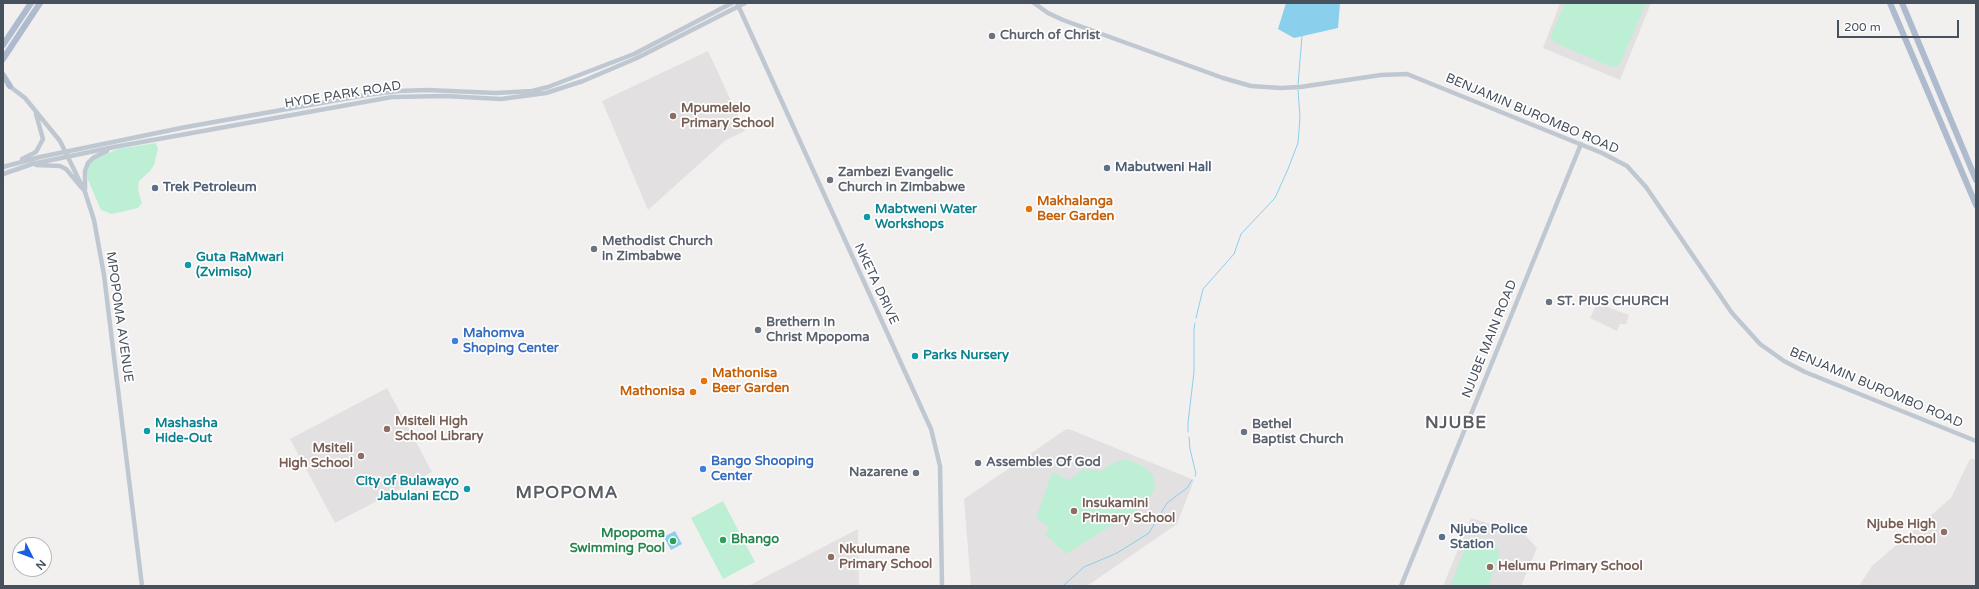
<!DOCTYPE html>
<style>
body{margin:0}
#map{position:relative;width:1979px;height:589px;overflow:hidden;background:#f2efef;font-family:"Varela Round",sans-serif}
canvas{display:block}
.frame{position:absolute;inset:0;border:4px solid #47505d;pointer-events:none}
.north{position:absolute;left:12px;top:537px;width:40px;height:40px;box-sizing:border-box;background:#fff;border:1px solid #b5b9be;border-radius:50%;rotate:132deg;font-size:11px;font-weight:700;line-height:16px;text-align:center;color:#47505d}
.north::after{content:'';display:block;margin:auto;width:14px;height:18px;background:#185de2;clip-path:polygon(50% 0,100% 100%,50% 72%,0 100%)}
.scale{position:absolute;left:1837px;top:20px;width:122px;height:18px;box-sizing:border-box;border:2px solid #47505d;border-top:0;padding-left:5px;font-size:12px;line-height:14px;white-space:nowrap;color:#47505d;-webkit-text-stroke:3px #fff;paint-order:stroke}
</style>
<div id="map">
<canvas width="1979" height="589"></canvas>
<div class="frame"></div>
<div class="north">N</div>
<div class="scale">200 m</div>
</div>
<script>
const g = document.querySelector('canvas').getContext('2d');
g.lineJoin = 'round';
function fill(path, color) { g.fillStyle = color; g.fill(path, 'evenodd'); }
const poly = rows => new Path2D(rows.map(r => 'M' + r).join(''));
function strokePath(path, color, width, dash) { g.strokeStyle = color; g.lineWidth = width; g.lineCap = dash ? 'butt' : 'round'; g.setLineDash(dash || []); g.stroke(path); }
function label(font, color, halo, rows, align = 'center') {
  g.font = font + ' "Varela Round",sans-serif'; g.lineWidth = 3.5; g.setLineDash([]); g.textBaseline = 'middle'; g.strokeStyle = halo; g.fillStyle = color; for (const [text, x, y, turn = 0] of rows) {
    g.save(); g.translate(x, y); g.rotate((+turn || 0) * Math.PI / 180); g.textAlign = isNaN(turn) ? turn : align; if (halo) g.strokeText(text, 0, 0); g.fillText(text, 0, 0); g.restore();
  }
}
const education = poly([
 [1560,3,1651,3,1620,80,1543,48],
 [708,51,745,131,726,140,648,210,602,101],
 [1597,303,1629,315,1626,324,1620,324,1617,331,1590,318],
 [387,388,432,472,335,523,290,439],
 [1069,429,1194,480,1177,524,1087,586,971,586,964,499,1065,430],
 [1970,459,1974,459,1976,462,1976,586,1859,586,1872,566,1951,498],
 [1471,518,1525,535,1537,548,1521,586,1443,586],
 [858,529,859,586,748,586]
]);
const green = poly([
 [1565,3,1646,3,1620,64,1612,67,1555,43,1550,37],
 [156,143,158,149,154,165,150,171,139,181,138,190,142,203,138,208,112,214,101,210,88,180,87,172,89,165,94,159,118,149],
 [1126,459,1145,467,1153,476,1155,487,1150,497,1140,508,1066,554,1045,534,1049,527,1036,518,1052,472,1069,480,1084,469,1100,471,1115,462],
 [723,501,755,562,723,579,691,518],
 [1477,538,1493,541,1498,549,1499,557,1488,586,1450,586,1468,542]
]);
const water = poly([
 [1286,3,1340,3,1338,28,1294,38,1278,29],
 [675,531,682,544,671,550,664,537]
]);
const stream = poly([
 [1298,85,1302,36],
 [1196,318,1203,289,1234,254,1241,234,1275,198,1288,169,1298,143,1300,117,1298,90],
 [1188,432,1188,423,1194,372,1194,330,1195,323],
 [1189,437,1190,449,1196,474,1195,476],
 [1063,586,1084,567,1117,553,1149,533,1167,503,1187,488,1192,480]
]);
const minor = poly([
 [737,3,931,429,940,466,942,586],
 [1034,3,1048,13,1063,20,1223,78,1251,86,1281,88,1300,87,1381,75,1407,74,1602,153,1627,166,1646,187,1732,313,1760,344,1784,361,1805,372,1976,441],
 [8,85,25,98,60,141,85,192,94,220,104,275,142,586],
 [22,159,36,152,43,139,36,114],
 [36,165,60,166,66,169,82,188],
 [3,167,40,157,186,127,366,95,398,91,427,90,496,93,532,91,548,87,634,54,732,3],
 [3,174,32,164,114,147,392,97,445,96,501,99,546,93,583,81,637,58,745,3],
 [85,190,85,171,88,163,93,158,107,151],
 [1401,586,1581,144]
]);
const major = poly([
 [1890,3,1976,205],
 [1902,3,1976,180],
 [3,45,31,3],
 [3,59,40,3],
 [3,75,10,86]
]);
const markers = [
 [992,36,4,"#6b7280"],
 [673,116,4,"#8d6e63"],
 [1107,168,4,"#5c6f8a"],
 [830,180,4,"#6b7280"],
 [155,188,4,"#5c6f8a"],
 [1029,209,4,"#e8710a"],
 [867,217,4,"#0f9aa8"],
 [594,249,4,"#6b7280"],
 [188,265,4,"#0f9aa8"],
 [1549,302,4,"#6b7280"],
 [758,330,4,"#6b7280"],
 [455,341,4,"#3f7fe0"],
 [915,356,4,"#0f9aa8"],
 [704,381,4,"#e8710a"],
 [693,392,4,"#e8710a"],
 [387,429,4,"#8d6e63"],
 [147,431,4,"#0f9aa8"],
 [1244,432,4,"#6b7280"],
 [361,456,4,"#8d6e63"],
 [978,463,4,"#6b7280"],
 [703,469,4,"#3f7fe0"],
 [916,473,4,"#6b7280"],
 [467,489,4,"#0f9aa8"],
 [1074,511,4,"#8d6e63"],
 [1944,532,4,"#8d6e63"],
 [1442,537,4,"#5c6f8a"],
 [723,540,4,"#2e9e5b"],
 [673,541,4,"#2e9e5b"],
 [831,557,4,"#8d6e63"],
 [1490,567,4,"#8d6e63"]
];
const worshipNames = [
 ["Church of Christ",1000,36],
 ["Zambezi Evangelic",838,173],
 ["Church in Zimbabwe",838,188],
 ["Methodist Church",602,242],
 ["in Zimbabwe",602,257],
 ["ST. PIUS CHURCH",1557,302],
 ["Brethern In",766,323],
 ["Christ Mpopoma",766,338],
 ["Bethel",1252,425],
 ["Baptist Church",1252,440],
 ["Assembles Of God",986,463],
 ["Nazarene",908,473,"right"]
];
const streetNames = [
 ["HYDE PARK ROAD",343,95,-9],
 ["BENJAMIN BUROMBO ROAD",1532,114,23],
 ["NKETA DRIVE",876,284,65],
 ["MPOPOMA AVENUE",119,317,82],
 ["NJUBE MAIN ROAD",1490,339,-68],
 ["BENJAMIN BUROMBO ROAD",1876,388,23]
];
const educationNames = [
 ["Mpumelelo",681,109],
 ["Primary School",681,124],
 ["Msiteli High",395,422],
 ["School Library",395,437],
 ["Msiteli",353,449,"right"],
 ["High School",353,464,"right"],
 ["Insukamini",1082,504],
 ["Primary School",1082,519],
 ["Njube High",1936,525,"right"],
 ["School",1936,540,"right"],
 ["Nkulumane",839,550],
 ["Primary School",839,565],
 ["Helumu Primary School",1498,567]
];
const serviceNames = [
 ["Mabutweni Hall",1115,168],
 ["Trek Petroleum",163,188],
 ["Njube Police",1450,530],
 ["Station",1450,545]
];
const foodNames = [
 ["Makhalanga",1037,202],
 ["Beer Garden",1037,217],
 ["Mathonisa",712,374],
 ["Beer Garden",712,389],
 ["Mathonisa",685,392,"right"]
];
const cultureNames = [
 ["Mabtweni Water",875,210],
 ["Workshops",875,225],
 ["Guta RaMwari",196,258],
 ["(Zvimiso)",196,273],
 ["Parks Nursery",923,356],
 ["Mashasha",155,424],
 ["Hide-Out",155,439],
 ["City of Bulawayo",459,482,"right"],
 ["Jabulani ECD",459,497,"right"]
];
const shopNames = [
 ["Mahomva",463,334],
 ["Shoping Center",463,349],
 ["Bango Shooping",711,462],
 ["Center",711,477]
];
const leisureNames = [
 ["Mpopoma",665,534],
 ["Swimming Pool",665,549],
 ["Bhango",731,540,"left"]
];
const districtNames = [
 ["NJUBE",1456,424],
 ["MPOPOMA",567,494]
];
fill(education, '#e3e0e1');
fill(green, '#bdefd5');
fill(water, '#8acfec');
strokePath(stream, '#8acfec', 1);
strokePath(minor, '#bfc8d1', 4.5);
strokePath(major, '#aebbce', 6);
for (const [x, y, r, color] of markers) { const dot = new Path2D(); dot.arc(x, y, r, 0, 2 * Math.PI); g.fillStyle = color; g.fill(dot); strokePath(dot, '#fff', 1.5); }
label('bold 13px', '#5b616d', '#fff', worshipNames, 'left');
label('13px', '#47505d', '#fff', streetNames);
label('bold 13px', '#785e54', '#fff', educationNames, 'left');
label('bold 13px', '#4e5e75', '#fff', serviceNames, 'left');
label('bold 13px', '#c56008', '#fff', foodNames, 'left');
label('bold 13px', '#0d838f', '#fff', cultureNames, 'left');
label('bold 13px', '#366cbe', '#fff', shopNames, 'left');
label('bold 13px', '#27864d', '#fff', leisureNames, 'right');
g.letterSpacing = '1px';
label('bold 17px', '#5b5e64', '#fff', districtNames);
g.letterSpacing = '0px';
</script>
